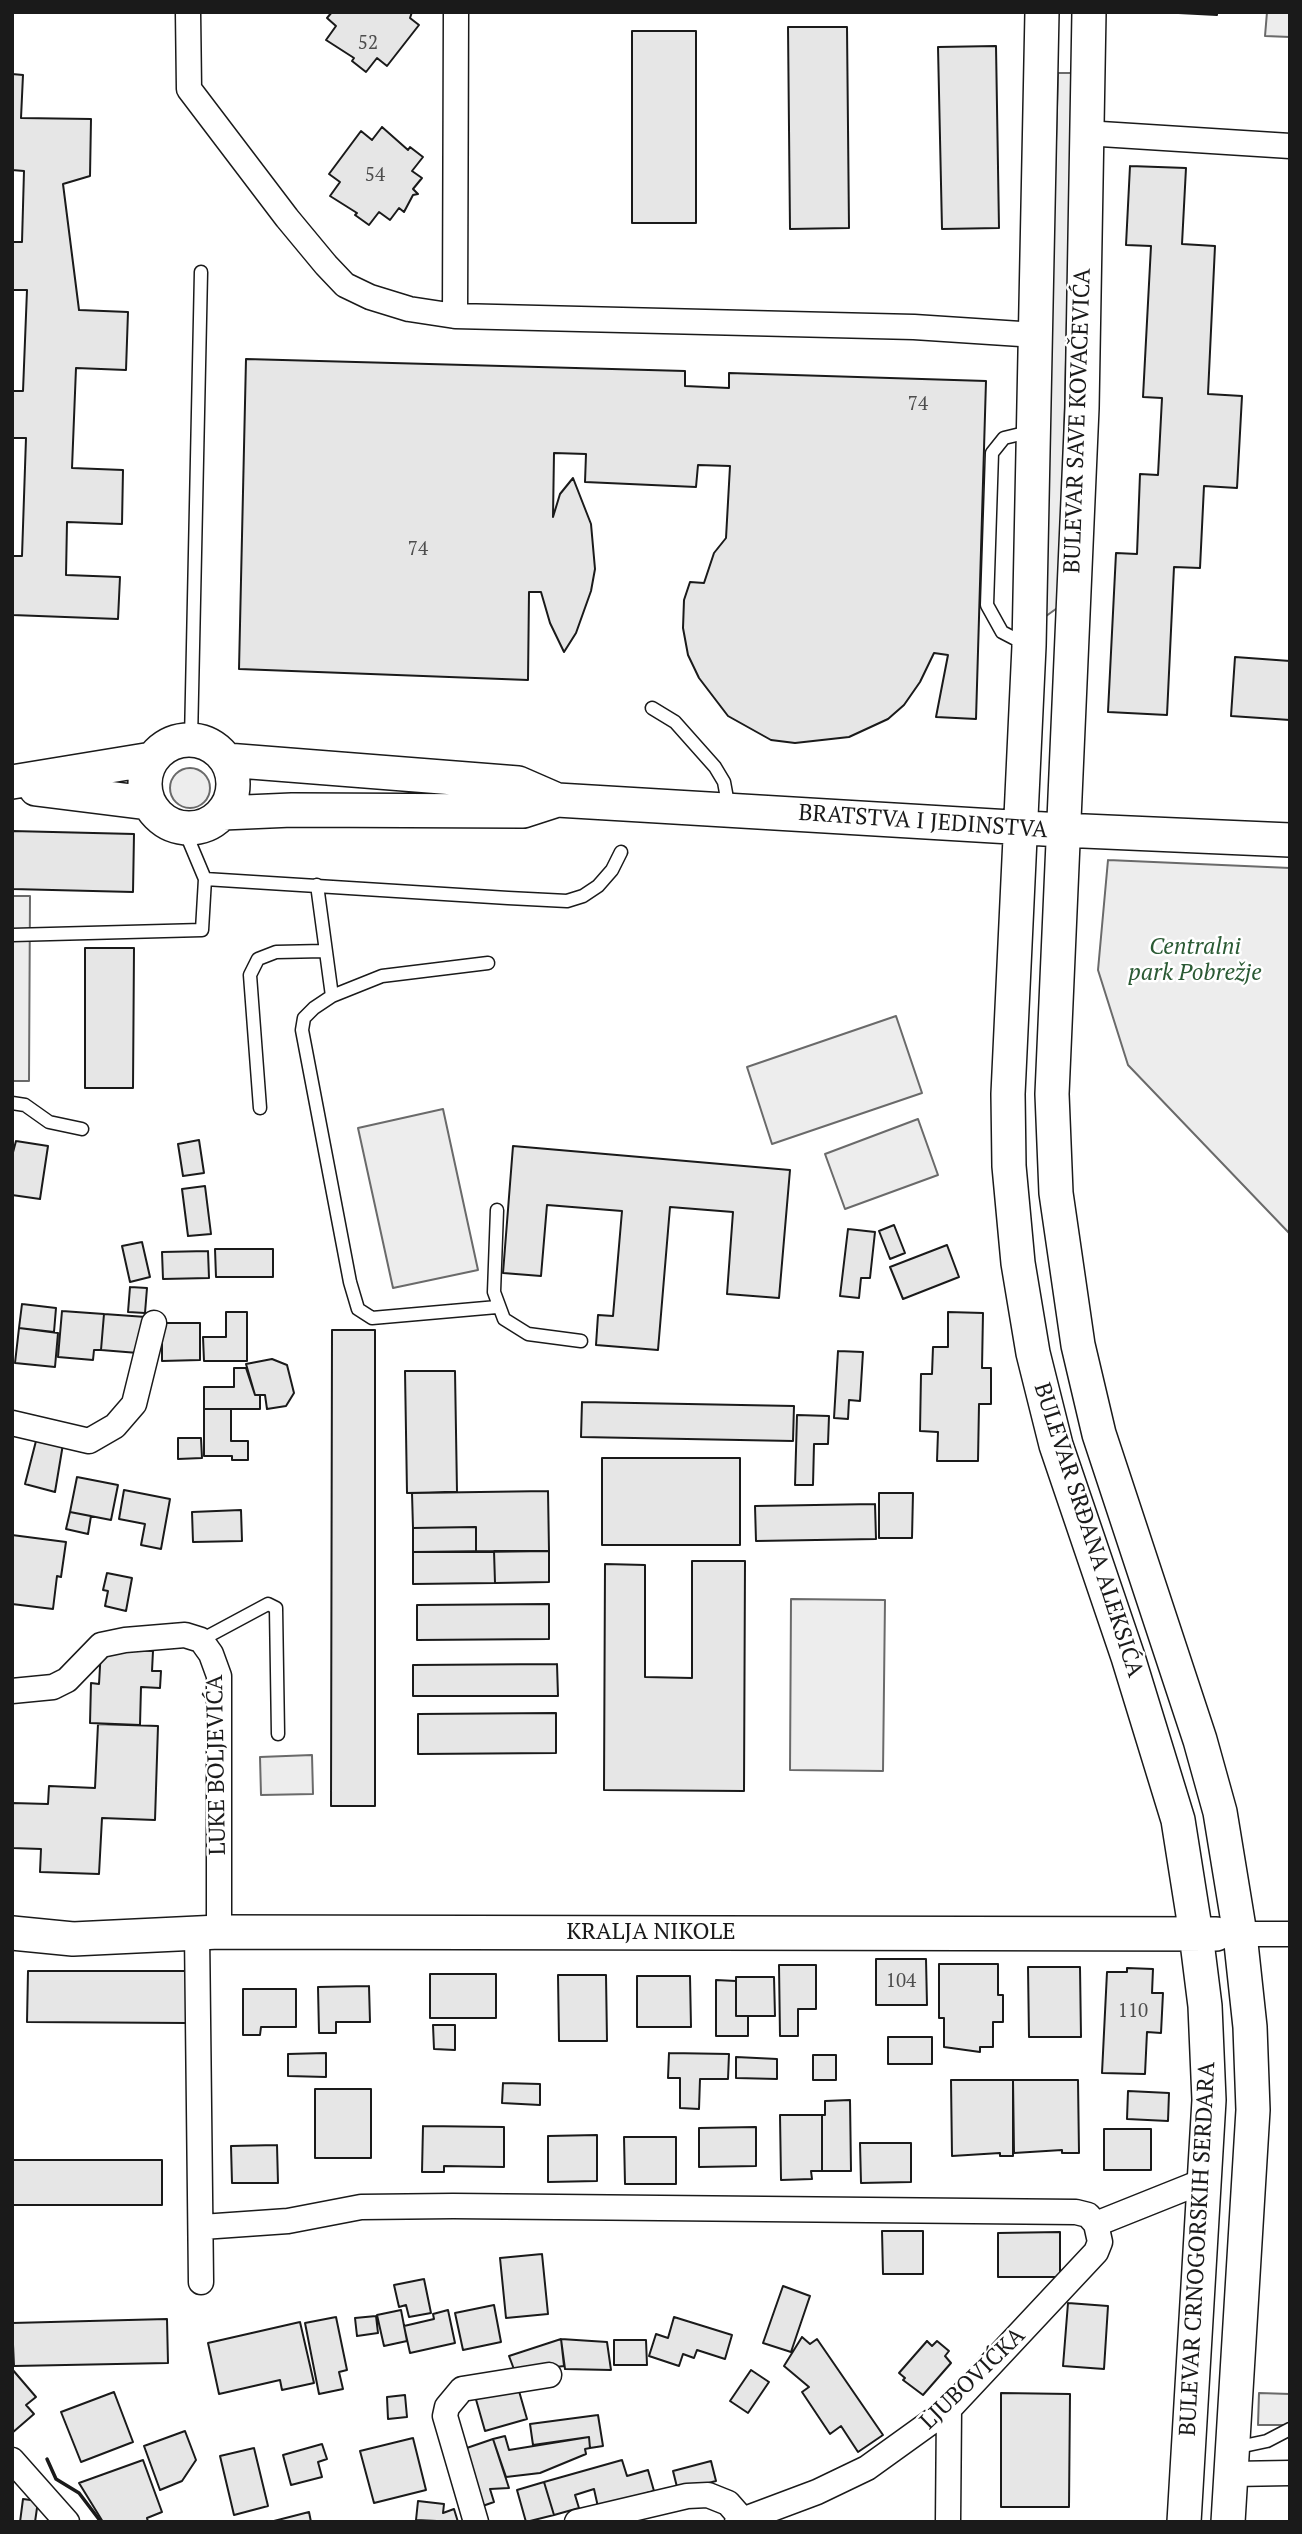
<!DOCTYPE html>
<meta charset="utf-8">
<style>
body{margin:0}
#map{position:relative;width:1302px;height:2534px;overflow:hidden;background:#fff;font-family:"PT Serif",serif}
canvas{display:block}
.frame{position:absolute;inset:0;border:14px solid #1a1a1a;pointer-events:none}
</style>
<div id="map">
<canvas width="1302" height="2534"></canvas>
<div class="frame"></div>
</div>
<script>
const g = document.querySelector('canvas').getContext('2d');
g.lineJoin = 'round';
function fill(path, color) { g.fillStyle = color; g.fill(path, 'evenodd'); }
const poly = rows => new Path2D(rows.map(r => 'M' + r).join(''));
function strokePath(path, color, width, dash) { g.strokeStyle = color; g.lineWidth = width; g.lineCap = dash ? 'butt' : 'round'; g.setLineDash(dash || []); g.stroke(path); }
function label(font, color, halo, rows, align = 'center') {
  g.font = font + ' "PT Serif",serif'; g.lineWidth = 5; g.setLineDash([]); g.textBaseline = 'middle'; g.strokeStyle = halo; g.fillStyle = color; for (const [text, x, y, turn = 0] of rows) {
    g.save(); g.translate(x, y); g.rotate((+turn || 0) * Math.PI / 180); g.textAlign = isNaN(turn) ? turn : align; if (halo) g.strokeText(text, 0, 0); g.fillText(text, 0, 0); g.restore();
  }
}
const built = poly([
 [1267,12,1290,12,1290,37,1265,36,1267,12],
 [1058,73,1073,73,1060,606,1042,619,1058,73],
 '170 788a20 20 0 1 1 40 0a20 20 0 1 1-40 0Z',
 [1108,860,1290,868,1290,1234,1128,1065,1098,970,1108,860],
 [12,896,30,896,29,1081,12,1081,12,896],
 [896,1016,922,1093,772,1144,747,1067,896,1016],
 [443,1109,478,1270,393,1288,358,1128,443,1109],
 [918,1119,938,1175,845,1209,825,1154,918,1119],
 [791,1599,885,1600,883,1771,790,1770,791,1599],
 [312,1755,313,1794,261,1795,260,1757,312,1755],
 [1259,2393,1290,2394,1290,2425,1258,2425,1259,2393]
]);
const building = poly([
 [332,12,412,12,410,18,419,25,387,66,377,58,366,72,352,61,354,58,326,40,336,26,327,18,332,12],
 [1159,12,1217,12,1217,15,1159,12],
 [788,27,847,27,849,228,790,229,788,27],
 [632,31,696,31,696,223,632,223,632,31],
 [996,46,999,228,942,229,938,47,996,46],
 [12,74,23,75,21,118,91,119,90,176,63,184,79,310,128,312,126,370,76,368,72,468,123,470,122,524,67,522,66,575,120,577,118,619,12,615,12,556,22,556,26,438,12,438,12,391,23,391,27,290,12,290,12,242,22,242,24,171,12,170,12,74],
 [382,127,408,150,410,147,423,157,412,171,422,178,413,189,418,194,413,195,404,212,399,208,390,220,379,212,369,225,355,215,357,213,330,196,340,182,329,174,361,131,372,140,382,127],
 [1130,166,1186,168,1182,244,1215,246,1208,394,1242,396,1237,488,1204,486,1200,568,1174,567,1167,715,1108,712,1116,553,1137,554,1140,474,1158,475,1162,398,1143,397,1151,246,1126,245,1130,166],
 [246,359,685,371,685,386,729,388,729,373,986,381,976,719,936,717,948,655,934,653,920,682,904,705,888,719,849,737,795,743,771,740,728,716,699,678,688,655,683,628,684,600,690,582,704,583,714,553,726,538,730,466,698,465,696,487,585,482,586,454,554,453,553,517,560,494,573,478,591,524,595,569,591,591,576,633,564,652,550,623,541,592,529,592,528,680,239,669,246,359],
 [1235,657,1290,661,1290,720,1231,716,1235,657],
 [12,831,134,834,133,892,12,889,12,831],
 [85,948,134,948,133,1088,85,1088,85,948],
 [199,1140,204,1173,183,1176,178,1144,199,1140],
 [16,1141,48,1146,40,1199,12,1195,12,1156,16,1141],
 [513,1146,790,1170,779,1298,727,1294,733,1212,670,1207,658,1350,596,1345,598,1315,613,1316,622,1211,547,1205,541,1276,503,1273,513,1146],
 [205,1186,211,1234,188,1236,182,1189,205,1186],
 [894,1225,905,1253,890,1259,879,1231,894,1225],
 [848,1229,875,1232,870,1278,861,1278,859,1298,840,1296,848,1229],
 [142,1242,150,1277,130,1282,122,1246,142,1242],
 [947,1245,959,1277,903,1299,890,1267,947,1245],
 [215,1249,273,1249,273,1277,216,1277,215,1249],
 [208,1251,209,1278,163,1279,162,1252,208,1251],
 [130,1287,147,1288,145,1313,128,1312,130,1287],
 [22,1304,56,1308,54,1332,19,1328,22,1304],
 [62,1311,104,1314,101,1350,94,1350,93,1360,58,1357,62,1311],
 [226,1312,247,1312,247,1361,204,1361,203,1337,226,1337,226,1312],
 [948,1312,983,1313,982,1368,991,1368,991,1404,979,1404,978,1461,937,1461,938,1432,920,1431,921,1374,932,1374,933,1347,948,1347,948,1312],
 [104,1314,146,1317,138,1353,101,1350,104,1314],
 [162,1323,200,1323,200,1360,162,1361,162,1323],
 [19,1328,58,1333,55,1367,15,1363,19,1328],
 [332,1330,375,1330,375,1806,331,1806,332,1330],
 [838,1351,863,1352,860,1401,849,1400,848,1419,834,1418,838,1351],
 [272,1359,287,1365,294,1393,286,1406,267,1409,265,1395,255,1395,246,1364,272,1359],
 [234,1368,246,1368,255,1395,260,1395,260,1409,204,1409,204,1387,234,1387,234,1368],
 [405,1371,455,1371,457,1492,407,1493,405,1371],
 [582,1402,794,1406,793,1441,581,1437,582,1402],
 [204,1409,231,1409,231,1441,248,1441,248,1460,232,1460,232,1456,204,1456,204,1409],
 [797,1415,829,1416,828,1444,814,1444,813,1485,795,1485,797,1415],
 [37,1437,63,1444,55,1492,25,1484,37,1437],
 [178,1438,201,1438,202,1458,178,1459,178,1438],
 [602,1458,740,1458,740,1545,602,1545,602,1458],
 [77,1477,118,1485,111,1520,70,1512,77,1477],
 [124,1490,170,1499,161,1549,141,1545,145,1524,119,1519,124,1490],
 [548,1491,549,1551,476,1552,476,1527,413,1528,412,1493,548,1491],
 [879,1493,913,1493,912,1538,879,1538,879,1493],
 [875,1504,876,1539,756,1541,755,1506,875,1504],
 [241,1510,242,1541,193,1542,192,1512,241,1510],
 [70,1512,91,1516,88,1534,66,1529,70,1512],
 [476,1527,476,1552,413,1552,413,1528,476,1527],
 [12,1535,66,1542,61,1577,57,1576,53,1609,12,1604,12,1535],
 [494,1551,549,1551,549,1582,495,1583,494,1551],
 [494,1551,495,1583,413,1584,413,1552,494,1551],
 [692,1561,745,1561,744,1791,604,1790,605,1564,645,1565,645,1677,692,1678,692,1561],
 [107,1573,132,1578,126,1611,105,1606,108,1591,103,1590,107,1573],
 [549,1604,549,1639,417,1640,417,1605,549,1604],
 [101,1649,153,1651,152,1671,161,1671,160,1688,141,1687,140,1725,90,1723,91,1683,99,1684,101,1649],
 [557,1664,558,1696,413,1696,413,1665,557,1664],
 [556,1713,556,1753,418,1754,418,1714,556,1713],
 [98,1724,158,1726,155,1820,102,1818,99,1874,40,1872,41,1849,12,1848,12,1803,48,1804,49,1786,95,1788,98,1724],
 [876,1959,926,1959,927,2005,876,2005,876,1959],
 [939,1964,998,1964,998,1995,1003,1995,1003,2022,993,2022,993,2047,980,2047,980,2052,944,2047,944,2018,939,2018,939,1964],
 [779,1965,816,1965,816,2009,798,2009,798,2036,780,2036,779,1965],
 [1028,1967,1080,1967,1081,2037,1029,2037,1028,1967],
 [1127,1968,1153,1969,1152,1993,1163,1993,1161,2033,1147,2032,1145,2074,1102,2073,1107,1972,1127,1972,1127,1968],
 [28,1971,187,1971,187,2023,27,2022,28,1971],
 [430,1974,496,1974,496,2018,430,2018,430,1974],
 [558,1975,606,1975,607,2041,559,2041,558,1975],
 [637,1976,690,1976,691,2027,637,2027,637,1976],
 [736,1977,774,1977,775,2016,736,2016,736,1977],
 [716,1980,736,1981,736,2016,748,2016,748,2036,716,2036,716,1980],
 [369,1986,370,2022,336,2022,336,2033,319,2033,318,1987,369,1986],
 [243,1989,296,1989,296,2027,261,2027,260,2035,243,2035,243,1989],
 [433,2025,455,2025,455,2050,434,2049,433,2025],
 [888,2037,932,2037,932,2064,888,2064,888,2037],
 [326,2053,326,2077,288,2076,288,2054,326,2053],
 [669,2053,729,2054,728,2079,700,2079,699,2109,680,2108,680,2078,668,2078,669,2053],
 [813,2055,836,2055,836,2080,813,2080,813,2055],
 [736,2057,777,2059,777,2079,736,2078,736,2057],
 [951,2080,1013,2080,1013,2156,1000,2156,1000,2153,952,2156,951,2080],
 [1013,2080,1078,2080,1079,2153,1062,2153,1062,2150,1014,2153,1013,2080],
 [503,2083,540,2084,540,2105,502,2103,503,2083],
 [315,2089,371,2089,371,2158,315,2158,315,2089],
 [1128,2091,1169,2093,1168,2121,1127,2119,1128,2091],
 [850,2100,851,2171,822,2171,822,2115,825,2115,825,2101,850,2100],
 [780,2115,822,2115,822,2171,811,2171,812,2179,781,2180,780,2115],
 [423,2126,504,2127,504,2167,444,2166,444,2172,422,2172,423,2126],
 [756,2127,756,2166,699,2167,699,2128,756,2127],
 [1104,2129,1151,2129,1151,2170,1104,2170,1104,2129],
 [597,2135,597,2181,548,2182,548,2136,597,2135],
 [624,2137,676,2137,676,2184,625,2184,624,2137],
 [860,2143,911,2143,911,2182,861,2183,860,2143],
 [277,2145,278,2183,232,2183,231,2146,277,2145],
 [12,2160,162,2160,162,2205,12,2205,12,2160],
 [882,2231,923,2231,923,2274,883,2274,882,2231],
 [1060,2232,1060,2277,998,2277,998,2233,1060,2232],
 [542,2254,548,2314,506,2318,500,2258,542,2254],
 [424,2279,431,2313,409,2317,406,2305,399,2307,394,2285,424,2279],
 [783,2286,810,2296,791,2352,763,2343,783,2286],
 [1068,2303,1108,2306,1104,2369,1063,2366,1068,2303],
 [494,2305,501,2342,463,2350,455,2313,494,2305],
 [401,2310,407,2341,384,2346,377,2315,401,2310],
 [448,2310,455,2343,410,2353,404,2326,434,2319,433,2314,448,2310],
 [376,2316,378,2333,357,2336,355,2318,376,2316],
 [336,2317,347,2370,339,2372,343,2389,319,2394,305,2323,336,2317],
 [674,2317,732,2335,725,2359,697,2350,694,2358,683,2354,679,2366,649,2356,656,2334,668,2338,674,2317],
 [167,2319,168,2363,14,2366,12,2323,167,2319],
 [300,2322,314,2383,282,2390,280,2380,219,2394,208,2343,300,2322],
 [802,2337,810,2344,817,2339,883,2435,858,2452,841,2426,830,2434,802,2392,809,2387,784,2366,802,2337],
 [561,2339,564,2366,515,2372,509,2356,561,2339],
 [561,2339,607,2342,611,2370,565,2369,561,2339],
 [614,2340,646,2340,647,2365,614,2365,614,2340],
 [927,2341,932,2346,937,2341,949,2351,945,2356,951,2363,923,2395,903,2380,905,2378,899,2373,927,2341],
 [12,2369,36,2397,26,2405,34,2414,12,2433,12,2369],
 [751,2370,769,2382,748,2413,730,2401,751,2370],
 [517,2384,527,2419,485,2431,475,2396,517,2384],
 [114,2392,133,2442,81,2462,61,2412,114,2392],
 [1001,2393,1070,2394,1069,2507,1001,2507,1001,2393],
 [405,2395,407,2417,388,2419,387,2397,405,2395],
 [598,2415,603,2446,590,2448,589,2437,533,2445,530,2424,598,2415],
 [185,2431,196,2460,182,2481,160,2490,144,2446,185,2431],
 [505,2436,509,2450,589,2437,590,2448,585,2449,586,2454,540,2473,506,2477,493,2439,505,2436],
 [413,2438,426,2490,374,2503,360,2451,413,2438],
 [493,2439,509,2488,490,2489,494,2502,474,2509,458,2451,493,2439],
 [322,2444,327,2459,318,2462,322,2477,291,2485,283,2455,322,2444],
 [254,2448,268,2506,234,2515,220,2456,254,2448],
 [143,2460,162,2512,147,2518,148,2522,103,2522,79,2483,143,2460],
 [622,2460,627,2476,648,2470,654,2491,598,2507,594,2489,575,2495,579,2508,554,2515,544,2482,622,2460],
 [711,2461,716,2481,678,2491,673,2471,711,2461],
 [544,2482,554,2515,526,2522,517,2490,544,2482],
 [23,2499,38,2501,35,2522,20,2522,23,2499],
 [418,2501,444,2504,443,2513,454,2509,458,2522,416,2520,418,2501],
 [309,2512,311,2522,270,2522,309,2512]
]);
const lane = poly([
 [1025,644,1002,632,987,605,992,453,1004,438,1033,431],
 [652,708,675,722,715,767,724,782,729,809],
 [191,740,201,272],
 [184,829,205,879,508,898,567,901,583,896,598,886,612,870,621,852],
 [317,885,332,996],
 [12,935,202,930,205,879],
 [488,963,382,976,332,996,314,1008,304,1018,302,1030,350,1282,358,1309,372,1318,497,1307],
 [12,1103,25,1105,49,1122,82,1129],
 [260,1108,250,975,258,959,276,952,324,951],
 [497,1210,494,1292,504,1319,528,1334,581,1341],
 [201,1640,268,1604,276,1608,278,1734],
 [1234,2448,1267,2441,1290,2429]
]);
const street = poly([
 [188,12,189,89,287,218,326,265,345,285,370,297,409,309,455,316,914,327,1036,335],
 [1085,133,1290,146],
 [455,316,456,12],
 [12,1423,89,1441,115,1426,134,1404,154,1323],
 [12,1691,53,1687,67,1680,101,1645,125,1640,185,1635,201,1640,211,1654,219,1676,219,1932],
 [197,1932,201,2282],
 [1240,1934,1290,1934],
 [1096,2224,1206,2180],
 [202,2227,288,2221,361,2207,453,2206,1076,2212,1088,2215,1096,2224,1100,2242,1096,2252,949,2409,867,2468,817,2492,737,2522],
 [12,2460,67,2522],
 [1232,2474,1290,2473],
 [476,2522,445,2416,447,2407,462,2389,549,2375],
 [577,2522,687,2496,708,2495,728,2503,742,2519],
 [948,2522,949,2409]
]);
const secondary = poly([
 [1042,12,1029,646,1008,1094,1009,1166,1018,1263,1033,1353,1056,1445,1128,1657,1178,1820,1196,1934,1205,2006,1209,2100,1184,2522],
 [1089,12,1082,408,1052,1094,1056,1193,1078,1345,1099,1434,1200,1740,1220,1812,1240,1934,1250,2027,1253,2110,1228,2522],
 '145 784a44 44 0 1 1 88 0a44 44 0 1 1-88 0Z',
 [226,760,518,783,557,800,1061,830,1290,840],
 [12,782,152,759],
 [36,789,148,803],
 [223,813,292,810,523,811,557,800],
 [12,1933,73,1939,219,1932,1216,1934]
]);
const wall = poly([
 [47,2459,56,2479,79,2493,101,2522]
]);
const numberNames = [
 ["52",368,44],
 ["54",375,176],
 ["74",918,405],
 ["74",418,550],
 ["104",901,1982],
 ["110",1133,2012]
];
const streetNames = [
 ["BULEVAR SAVE KOVAČEVIĆA",1078,421,-88],
 ["BRATSTVA I JEDINSTVA",923,822,4],
 ["BULEVAR SRĐANA ALEKSIĆA",1088,1530,72],
 ["LUKE BOLJEVIĆA",217,1765,-91],
 ["KRALJA NIKOLE",651,1932],
 ["BULEVAR CRNOGORSKIH SERDARA",1198,2249,-87],
 ["LJUBOVIĆKA",973,2379,-44]
];
const parkNames = [
 ["Centralni",1195,947],
 ["park Pobrežje",1195,973]
];
fill(built, '#ededed');
strokePath(built, '#6a6a6a', 2);
fill(building, '#e6e6e6');
strokePath(building, '#1a1a1a', 2);
strokePath(lane, '#1a1a1a', 15);
strokePath(street, '#1a1a1a', 27);
strokePath(secondary, '#1a1a1a', 36);
strokePath(lane, '#fff', 12);
strokePath(street, '#fff', 24);
strokePath(secondary, '#fff', 33);
strokePath(wall, '#1a1a1a', 3.5);
label('19px', '#4d4d4d', null, numberNames);
label('23px', '#1a1a1a', '#fff', streetNames);
label('italic 23px', '#2b5a34', '#fff', parkNames);
</script>
